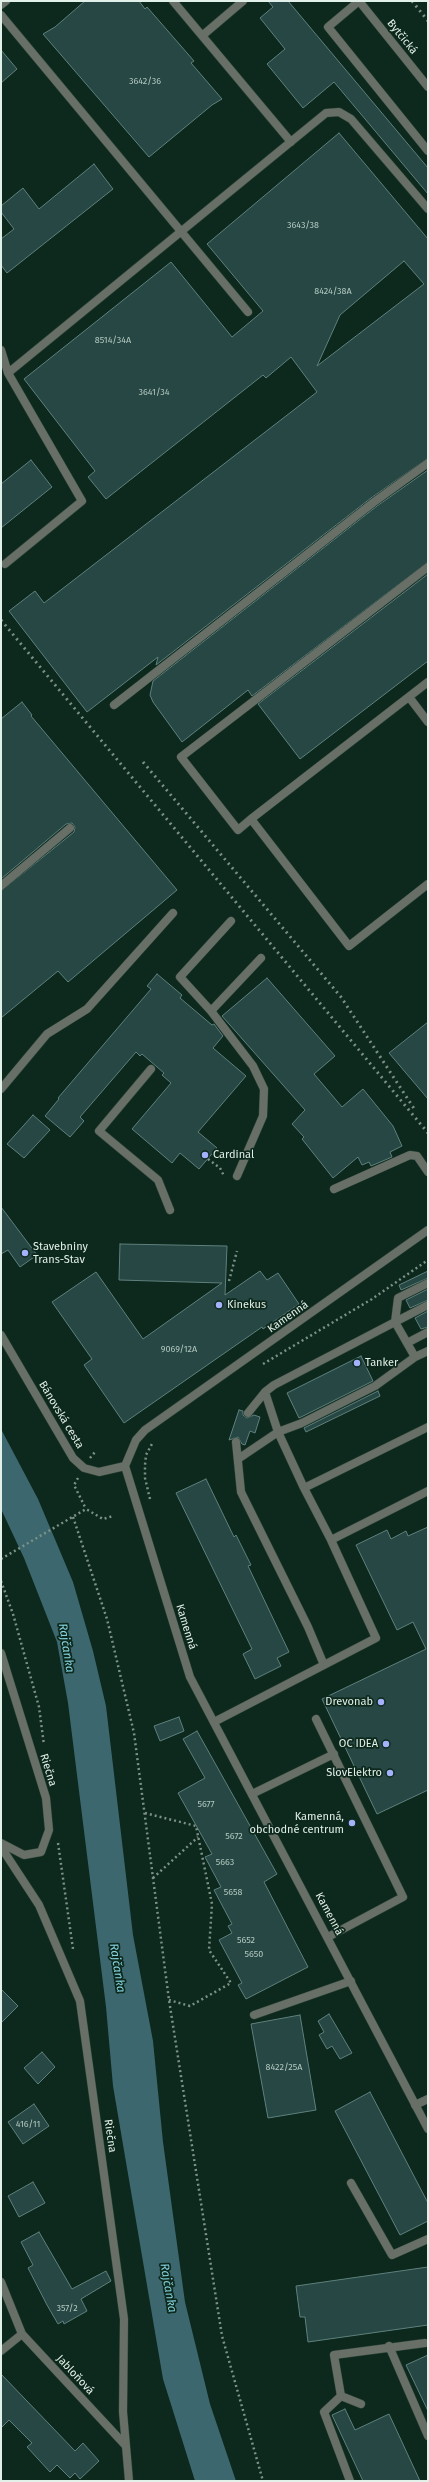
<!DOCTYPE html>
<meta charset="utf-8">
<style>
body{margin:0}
#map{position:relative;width:429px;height:2482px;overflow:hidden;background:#0d281c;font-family:"Fira Sans",sans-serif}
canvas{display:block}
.frame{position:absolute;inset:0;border:2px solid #e1f0e8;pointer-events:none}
</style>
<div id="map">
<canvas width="429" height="2482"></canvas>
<div class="frame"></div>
</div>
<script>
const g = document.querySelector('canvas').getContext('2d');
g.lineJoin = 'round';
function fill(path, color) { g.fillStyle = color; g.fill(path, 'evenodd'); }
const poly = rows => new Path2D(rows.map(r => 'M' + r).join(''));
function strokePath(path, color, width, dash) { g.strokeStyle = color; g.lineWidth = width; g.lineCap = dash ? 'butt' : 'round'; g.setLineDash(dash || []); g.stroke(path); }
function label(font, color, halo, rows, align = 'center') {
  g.font = font + ' "Fira Sans",sans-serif'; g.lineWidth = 3.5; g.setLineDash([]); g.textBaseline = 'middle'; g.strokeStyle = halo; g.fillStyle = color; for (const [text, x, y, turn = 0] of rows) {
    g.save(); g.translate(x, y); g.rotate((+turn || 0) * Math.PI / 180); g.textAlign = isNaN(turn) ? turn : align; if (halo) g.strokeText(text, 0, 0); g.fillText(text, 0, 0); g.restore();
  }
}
const water = poly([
 [1,1429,38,1499,73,1582,93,1651,106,1706,133,1935,153,2041,163,2142,185,2302,210,2404,236,2481,195,2481,163,2379,113,2086,106,2007,68,1703,57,1642,24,1558,1,1509]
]);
const building = poly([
 [85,1,139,1,145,9,147,7,194,61,191,63,222,99,212,105,149,157,43,34,55,27,85,1],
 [268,1,288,1,428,168,428,194,334,82,303,108,267,64,285,49,260,18,273,7,268,1],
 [1,50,17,69,1,83,1,50],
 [339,133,428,239,428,458,371,498,156,665,158,657,87,712,9,611,35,591,44,603,317,392,291,357,266,378,263,375,106,499,88,477,95,471,24,379,171,262,232,337,263,311,207,244,339,133],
 [404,261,424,284,317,366,340,315,404,261],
 [94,164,113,189,7,273,1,265,1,239,14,229,1,212,1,206,23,188,39,209,94,164],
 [31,460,52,487,1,528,1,484,31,460],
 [428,470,428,562,252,696,248,690,182,742,153,702,150,695,153,681,377,506,428,470],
 [428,574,428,661,300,759,258,704,428,574],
 [22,702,32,715,31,716,177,890,68,982,58,971,1,1018,1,891,74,832,75,827,72,823,66,824,1,879,1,719,22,702],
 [157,974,182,995,180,998,212,1025,214,1024,223,1036,213,1048,246,1076,198,1132,217,1148,199,1169,180,1153,172,1163,132,1129,171,1083,162,1075,164,1073,142,1054,140,1056,136,1052,80,1117,84,1121,70,1137,45,1116,59,1099,58,1098,151,989,147,986,157,974],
 [267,978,335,1056,314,1074,342,1107,363,1089,393,1126,402,1146,390,1152,392,1157,371,1166,369,1162,362,1165,358,1157,333,1178,302,1139,304,1137,292,1124,305,1110,222,1016,267,978],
 [428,1022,428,1099,389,1053,428,1022],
 [33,1115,50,1130,24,1158,7,1144,33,1115],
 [1,1207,37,1255,20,1267,8,1250,1,1254,1,1207],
 [120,1244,227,1246,225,1295,260,1271,267,1280,278,1273,299,1304,263,1329,262,1327,124,1423,84,1365,92,1359,52,1302,96,1272,143,1339,222,1283,119,1280,120,1244],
 [428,1271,428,1278,401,1290,399,1285,428,1271],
 [428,1289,428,1300,410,1308,406,1300,428,1289],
 [428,1311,428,1327,421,1329,415,1318,428,1311],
 [361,1356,373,1381,299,1418,287,1393,361,1356],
 [378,1391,380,1396,306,1432,304,1428,378,1391],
 [239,1410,243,1411,243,1415,247,1418,254,1415,260,1417,255,1433,250,1431,245,1445,242,1444,238,1437,229,1440,239,1410],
 [206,1479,234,1537,236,1535,251,1565,248,1566,289,1652,277,1658,281,1666,255,1679,243,1654,252,1649,176,1493,206,1479],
 [428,1527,428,1790,377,1814,322,1699,426,1649,413,1622,397,1630,356,1545,387,1530,391,1539,406,1531,408,1536,428,1527],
 [179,1717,184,1731,160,1741,154,1726,179,1717],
 [197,1731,277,1874,264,1882,308,1967,246,1999,238,1985,242,1983,219,1940,232,1933,228,1926,232,1924,214,1890,221,1887,205,1857,212,1854,178,1793,205,1778,183,1739,197,1731],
 [1,1989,18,2006,1,2023,1,1989],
 [329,2014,352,2053,340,2059,332,2046,327,2049,319,2035,324,2032,318,2021,329,2014],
 [300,2015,316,2110,268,2118,251,2024,300,2015],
 [42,2052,55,2067,38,2084,24,2068,42,2052],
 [370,2092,428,2203,428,2221,400,2235,335,2111,370,2092],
 [34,2104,49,2126,23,2144,8,2122,34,2104],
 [33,2182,45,2203,19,2217,8,2196,33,2182],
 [39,2232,72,2289,106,2271,111,2281,81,2299,87,2311,64,2324,63,2321,58,2324,47,2305,28,2268,33,2265,21,2242,39,2232],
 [428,2267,428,2325,308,2342,305,2317,300,2317,296,2286,428,2267],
 [428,2355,428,2411,406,2365,428,2355],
 [1,2374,75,2451,83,2443,99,2461,80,2479,75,2473,70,2478,57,2465,50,2472,27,2447,32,2443,9,2420,1,2428,1,2374],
 [345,2409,355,2430,389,2414,420,2481,363,2481,332,2415,345,2409]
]);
const path = poly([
 [208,1159,220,1168,224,1176],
 [229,1281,237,1251],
 [263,1364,372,1299,428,1260],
 [90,1458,95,1452],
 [78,1478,74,1485,86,1509],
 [150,1499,145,1478,145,1465,146,1455,153,1442],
 [73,1517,107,1619,134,1733,169,2000,222,2336,263,2481],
 [1,1559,86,1509,103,1519,113,1516],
 [1,1581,13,1614,39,1707,44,1745],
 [145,1813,196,1826,212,1904,209,1950,231,1983,190,2006,169,2000],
 [58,1843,73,1949],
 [153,1878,198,1837]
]);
const lane = poly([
 [173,1,291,142],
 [359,1,328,27,428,151],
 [1,5,6,1],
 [1,15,248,312],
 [203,35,243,1],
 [1,350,8,373,82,501,5,564],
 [8,373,326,113,339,112,351,119,428,209],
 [428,682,251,819,349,946,428,884],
 [409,697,428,722],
 [114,705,374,502,428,463],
 [251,819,238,830,181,757,428,567],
 [1,886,70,828],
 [231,921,180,977,211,1011,253,1066,264,1089,263,1116,237,1176],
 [211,1011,261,958],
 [151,1069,99,1131,158,1180,170,1210],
 [1,1089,47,1034,87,1009,173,913],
 [334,1189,410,1155,417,1156,428,1172],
 [428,1283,398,1298,395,1322,274,1385,265,1392,278,1432,304,1488,428,1427],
 [428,1305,395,1322,415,1357,428,1351],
 [407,1343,428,1332],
 [248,1413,265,1392],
 [236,1442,241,1492,308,1627,324,1665],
 [238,1459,278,1432,302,1423,375,1386,415,1357],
 [331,1540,428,1491],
 [316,1719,403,1897,328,1937],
 [214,1722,376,1638,331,1540,304,1488],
 [252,1794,334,1754],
 [254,2015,351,1981],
 [415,2105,428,2099],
 [351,2183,392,2255,428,2239],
 [389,2346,428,2436],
 [341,2396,324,2412,350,2481],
 [361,2404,341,2396,334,2355,425,2343]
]);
const street = poly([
 [359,1,428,87],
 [428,1230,145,1430,136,1440,125,1466,190,1677,428,2129],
 [1,1335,73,1458,84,1468,99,1472,125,1466],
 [1,1653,46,1798,49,1830,41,1852,24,1855,1,1843],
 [1,1847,39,1905,80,2001,124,2319,123,2412,126,2446],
 [1,2282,22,2334,126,2446,129,2481],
 [1,2351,22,2334]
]);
const rail = poly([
 [412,1,428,21],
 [1,620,428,1133],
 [143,762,341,997,415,1110]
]);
const markers = [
 [205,1155,4,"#a4b2fc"],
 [25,1253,4,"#a4b2fc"],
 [219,1305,4,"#a4b2fc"],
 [357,1363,4,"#a4b2fc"],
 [381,1702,4,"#a4b2fc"],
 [386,1744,4,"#a4b2fc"],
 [390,1773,4,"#a4b2fc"],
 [352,1823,4,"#a4b2fc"]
];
const numberNames = [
 ["3642/36",145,81],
 ["3643/38",303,225],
 ["8424/38A",333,291],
 ["8514/34A",113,340],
 ["3641/34",154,392],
 ["9069/12A",179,1349],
 ["5677",206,1804],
 ["5672",234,1836],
 ["5663",225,1862],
 ["5658",233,1892],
 ["5652",246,1940],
 ["5650",254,1954],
 ["8422/25A",284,2067],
 ["416/11",28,2124],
 ["357/2",67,2308]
];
const streetNames = [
 ["Bytčická",402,37,51],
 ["Kamenná",288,1317,-35],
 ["Bánovská cesta",61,1415,59],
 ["Kamenná",186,1627,73],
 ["Riečna",48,1770,73],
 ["Kamenná",329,1914,62],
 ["Riečna",110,2136,82],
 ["Jabloňová",75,2375,47]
];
const poiNames = [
 ["Cardinal",213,1155],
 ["Stavebniny",33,1247],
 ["Trans-Stav",33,1260],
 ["Kinekus",227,1305],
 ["Tanker",365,1363],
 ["Drevonab",373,1702,"right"],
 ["OC IDEA",378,1744,"right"],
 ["SlovElektro",382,1773,"right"],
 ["Kamenná,",344,1817,"right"],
 ["obchodné centrum",344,1830,"right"]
];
const waterNames = [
 ["Rajčanka",66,1648,81],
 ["Rajčanka",117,1968,81],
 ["Rajčanka",168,2288,80]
];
fill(water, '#3c676e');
fill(building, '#264743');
strokePath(building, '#5f817d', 1);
strokePath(lane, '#2b4439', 9);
strokePath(street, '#2b4439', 9);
strokePath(path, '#7c9187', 2.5, [2, 3]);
strokePath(lane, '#676f66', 8);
strokePath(street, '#676f66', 8);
strokePath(rail, '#7b8f85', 3, [2, 4]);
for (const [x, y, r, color] of markers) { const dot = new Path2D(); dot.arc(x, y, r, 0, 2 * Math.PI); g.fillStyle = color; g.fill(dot); strokePath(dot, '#0d281c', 1.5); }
label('9px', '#b2c6bf', null, numberNames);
label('11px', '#e1f0e8', '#0d281c', streetNames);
label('11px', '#e1f0e8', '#0d281c', poiNames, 'left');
label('italic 12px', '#86d4e1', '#0d281c', waterNames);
</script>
